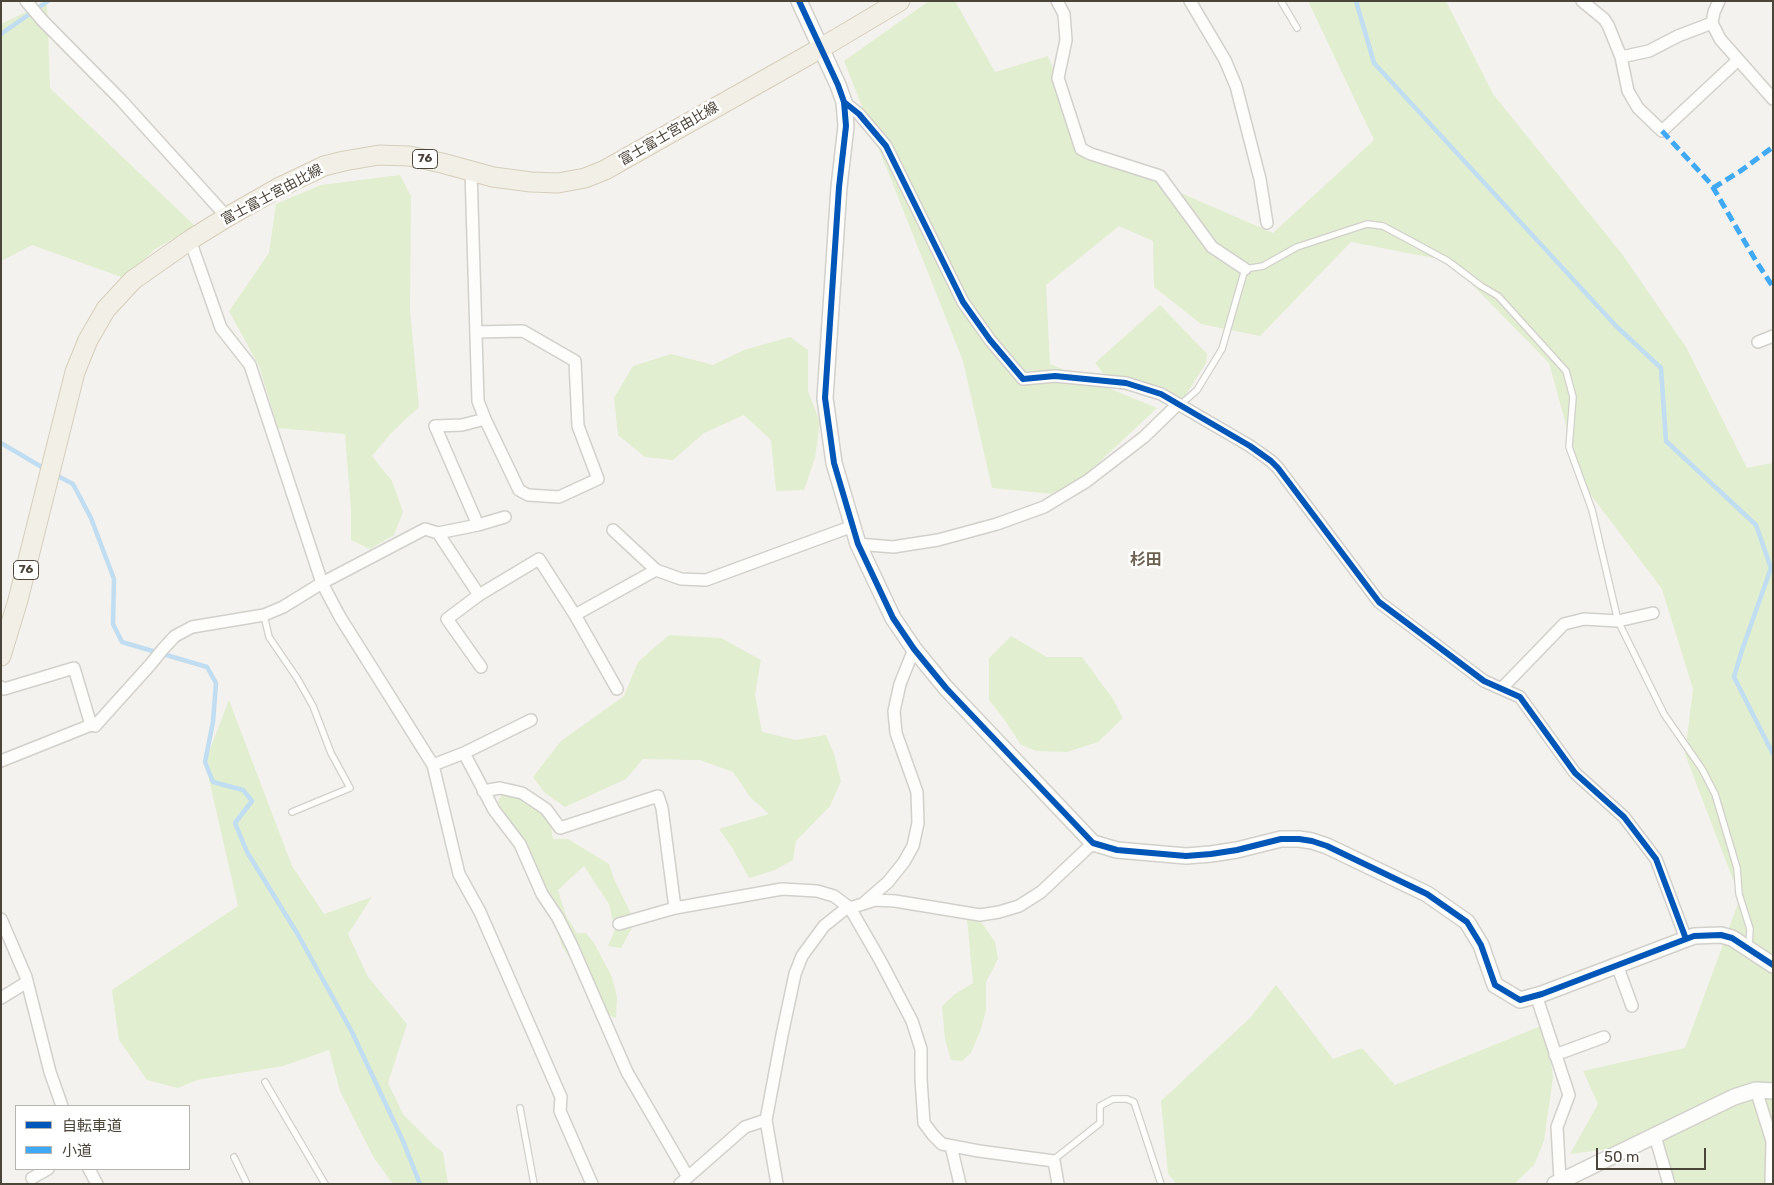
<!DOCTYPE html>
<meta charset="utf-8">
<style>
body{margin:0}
#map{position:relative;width:1774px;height:1185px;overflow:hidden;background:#f4f2ee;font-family:Rubik,"Noto Sans JP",sans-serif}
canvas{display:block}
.frame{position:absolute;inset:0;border:2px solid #4b4439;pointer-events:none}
.legend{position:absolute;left:15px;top:1105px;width:175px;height:65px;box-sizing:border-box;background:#fff;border:1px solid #b7b4b0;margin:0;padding:6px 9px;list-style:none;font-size:15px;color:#4b4439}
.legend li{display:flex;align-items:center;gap:10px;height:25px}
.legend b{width:25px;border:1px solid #b7b4b0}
.scale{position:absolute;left:1596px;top:1148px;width:110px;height:22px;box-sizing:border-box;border:2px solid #4b4439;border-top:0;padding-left:6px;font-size:15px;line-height:18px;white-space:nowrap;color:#4b4439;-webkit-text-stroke:4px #fff;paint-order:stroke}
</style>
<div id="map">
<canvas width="1774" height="1185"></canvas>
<div class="frame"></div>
<ul class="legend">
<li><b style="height:6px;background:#0057b8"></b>自転車道</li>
<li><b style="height:6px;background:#3fa9f5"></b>小道</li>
</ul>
<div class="scale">50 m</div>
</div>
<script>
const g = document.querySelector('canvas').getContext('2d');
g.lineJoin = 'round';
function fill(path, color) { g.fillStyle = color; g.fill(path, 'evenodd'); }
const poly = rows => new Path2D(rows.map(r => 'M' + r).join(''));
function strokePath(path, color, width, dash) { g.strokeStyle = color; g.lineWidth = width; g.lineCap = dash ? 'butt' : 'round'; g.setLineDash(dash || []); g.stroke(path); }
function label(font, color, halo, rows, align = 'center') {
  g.font = font + ' Rubik,"Noto Sans JP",sans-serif'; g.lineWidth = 5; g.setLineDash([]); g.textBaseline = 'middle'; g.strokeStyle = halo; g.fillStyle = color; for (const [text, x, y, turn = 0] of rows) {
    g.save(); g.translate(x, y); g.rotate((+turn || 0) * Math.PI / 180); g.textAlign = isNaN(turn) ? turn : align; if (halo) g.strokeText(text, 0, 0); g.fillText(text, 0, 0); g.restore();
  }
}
const green = poly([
 [929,1,955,1,995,72,1048,56,1084,144,1091,154,1273,233,1374,140,1308,1,1446,1,1493,94,1622,254,1686,347,1747,468,1773,463,1773,1184,1677,1184,1658,1143,1570,1154,1598,1104,1583,1071,1685,1048,1740,898,1685,754,1693,689,1662,589,1582,483,1549,363,1449,261,1351,242,1260,336,1201,324,1154,287,1153,241,1119,226,1046,285,1050,364,1157,408,1064,495,992,488,963,361,844,61],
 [47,2,50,88,195,226,155,249,124,278,32,245,1,261,1,24],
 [400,175,411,196,410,310,419,407,392,432,372,456,392,481,403,512,394,535,370,549,351,540,351,510,345,434,278,428,259,366,229,311,269,253,276,204,321,185],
 [1160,305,1207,354,1206,363,1179,406,1106,377,1095,363],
 [790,337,808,350,808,391,820,422,815,458,804,490,776,491,771,440,744,415,704,433,673,460,645,457,618,435,614,398,633,366,671,354,713,365,744,350],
 [669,635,721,638,761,660,755,695,762,732,796,740,826,735,834,754,841,781,830,806,796,841,793,860,775,870,749,878,733,849,719,829,769,814,751,798,733,772,700,760,643,759,626,779,565,807,545,793,533,777,561,741,624,696,638,662],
 [1011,636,1047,657,1082,657,1113,699,1123,718,1098,742,1067,752,1037,751,1021,745,1004,719,989,700,989,658],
 [229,700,292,866,324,914,372,897,348,934,368,977,407,1024,388,1083,403,1114,436,1147,443,1152,448,1184,393,1184,374,1158,340,1091,329,1050,283,1066,197,1080,178,1088,147,1080,119,1040,112,990,238,906,205,762],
 [504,790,529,799,549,815,553,839,568,839,609,864,614,879,635,922,621,948,608,946,615,930,609,904,584,866,558,890,566,916,577,933,586,933,594,943,612,977,617,997,616,1018,599,1011,582,977,563,948,529,852,520,833,505,816,495,807],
 [967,918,982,923,995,942,998,959,986,982,986,1010,981,1029,971,1053,962,1061,951,1060,945,1039,942,1006,955,994,973,983],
 [1276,985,1333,1059,1362,1048,1395,1085,1546,1024,1553,1077,1544,1141,1534,1165,1514,1184,1177,1184,1168,1174,1161,1101,1250,1018]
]);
const stream = poly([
 [1356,1,1374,63,1616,326,1661,368,1666,441,1756,525,1771,568,1742,650,1734,677,1773,754],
 [1,34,48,1],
 [1,443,45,469],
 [54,474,73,484,91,518,114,579,113,624,122,642,207,667,216,683,213,722,205,762,213,782,243,790,252,801,235,823,247,852,297,933,352,1032,403,1141,420,1184]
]);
const service = poly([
 [1281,1,1297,28],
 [1179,406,1197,390,1222,349,1245,269,1263,266,1297,247,1367,224,1383,226,1448,261,1481,286,1498,296,1566,371,1573,397,1569,447,1592,510,1618,621,1664,714,1702,769,1715,794,1737,868,1739,894,1750,929,1749,946],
 [264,615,269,637,297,678,313,706,331,753,350,788,292,812],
 [265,1082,325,1184],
 [520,1108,534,1184],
 [234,1157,247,1184],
 [1052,1161,1100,1123,1100,1106,1113,1099,1127,1099,1134,1102,1161,1184]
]);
const minor = poly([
 [26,1,42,20,121,100,227,217],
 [1057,1,1064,14,1066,40,1058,78,1081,149,1091,154,1160,176,1212,247,1245,269],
 [1190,1,1225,60,1236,86,1260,179,1267,223],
 [1582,1,1604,19,1608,25,1621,57,1628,91,1638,108,1662,131,1738,60],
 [1719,1,1714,12,1712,23,1720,39,1773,99],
 [1621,57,1649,51,1678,36,1712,23],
 [844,102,859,114,886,146,963,302,990,340,1023,379,1055,376,1126,383,1161,394,1250,446,1271,461,1278,468,1379,602,1484,681,1520,697,1575,773,1624,817,1656,859,1686,939],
 [471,171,478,401,485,419,519,490,528,495,559,497,598,479,578,426,575,361,523,331,476,332],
 [190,240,221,328,250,365,322,583,340,617,433,765,459,874,480,912,561,1097,560,1111,592,1184],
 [1758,342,1773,336],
 [478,525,435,426,462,425,485,419],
 [613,530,656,570,681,579,706,580,853,526],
 [438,533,479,595],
 [858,544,893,547,938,540,997,524,1044,507,1087,481,1144,437,1177,405],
 [575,615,656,570],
 [481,667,447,619,479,595,539,559,575,615,617,689],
 [1,687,4,689,74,668,91,725],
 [1502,688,1564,624,1584,619,1618,621,1653,613],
 [464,753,494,810,520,844,542,894,558,918,572,946,627,1072,688,1177],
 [1,761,91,725,95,726,150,665,163,649,175,636,192,627,264,615,283,607,322,583,425,529,438,533,478,525,505,517],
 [433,765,464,753,531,720],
 [483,791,500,788,522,793,546,809,560,828,658,796,662,808,675,908],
 [865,902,888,882,904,862,913,846,918,823,917,792,896,733,894,711,900,684,914,649],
 [1,919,26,977,50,1072,62,1106],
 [619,924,675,908,782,889,817,891,834,896,850,908,880,960,912,1021,921,1049,921,1079,924,1123,933,1135,942,1144,979,1151,1054,1161,1058,1184],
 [1617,965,1632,1006],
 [1536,995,1569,1095,1557,1127,1560,1180],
 [1,998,27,982],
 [1555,1055,1604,1037],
 [1756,1090,1772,1141,1771,1184],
 [766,1120,777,1184],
 [1655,1136,1669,1184],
 [951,1146,960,1184],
 [89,1169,97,1184],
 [32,1178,48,1169],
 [680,1184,745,1127,766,1120,782,1035,795,974,802,956,824,926,844,910,875,900,895,901,980,915,999,912,1019,906,1041,892,1093,843]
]);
const tertiary = poly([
 [799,1,838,85,844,102,846,126,839,187,825,398,834,463,858,544,893,618,914,649,946,688,1093,843,1117,850,1186,856,1211,854,1237,850,1281,839,1299,839,1312,841,1327,846,1427,894,1467,922,1481,945,1495,985,1520,1000,1542,994,1694,936,1721,935,1732,938,1773,965],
 [1555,1184,1734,1097,1756,1090,1773,1091]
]);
const primary = poly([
 [1,656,18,600,75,372,88,340,106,309,133,280,190,240,227,217,280,187,324,166,344,161,379,155,409,156,442,163,493,177,531,182,558,183,585,178,605,170,821,48,900,1]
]);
const quiet = poly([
 [1662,131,1711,184,1756,261,1773,287],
 [1713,188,1739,172,1773,147]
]);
const cycleway = poly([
 [799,1,838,85,844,102,846,126,839,187,825,398,834,463,858,544,893,618,914,649,946,688,1093,843,1117,850,1186,856,1211,854,1237,850,1281,839,1299,839,1312,841,1327,846,1427,894,1467,922,1481,945,1495,985,1520,1000,1542,994,1694,936,1721,935,1732,938,1773,965],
 [844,102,859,114,886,146,963,302,990,340,1023,379,1055,376,1126,383,1161,394,1250,446,1271,461,1278,468,1379,602,1484,681,1520,697,1575,773,1624,817,1656,859,1686,939]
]);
const shields = [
 [425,159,25],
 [26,570,25]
];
const shieldNames = [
 ["76",425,159],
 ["76",26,570]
];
const streetNames = [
 ["富士富士宮由比線",669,134,-30],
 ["富士富士宮由比線",272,195,-28]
];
const quarterNames = [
 ["杉田",1146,560]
];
fill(green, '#e1eecf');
strokePath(stream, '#c0ddf1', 4.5);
strokePath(service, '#d2d0cb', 8);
strokePath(minor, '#d2d0cb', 14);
strokePath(tertiary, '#d2d0cb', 18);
strokePath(primary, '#d6cebb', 21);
strokePath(service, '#fdfdfc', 5.5);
strokePath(minor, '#fdfdfc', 11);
strokePath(tertiary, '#fdfdfc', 15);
strokePath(primary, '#f2efe6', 19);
strokePath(quiet, '#3fa9f5', 5, [10, 5]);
strokePath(cycleway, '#0057b8', 6);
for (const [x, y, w] of shields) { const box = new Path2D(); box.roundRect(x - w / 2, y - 9.5, w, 19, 4); g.fillStyle = '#fff'; g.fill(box); strokePath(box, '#4b4439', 1); }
label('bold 12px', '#4b4439', null, shieldNames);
label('14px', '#4b4439', '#fff', streetNames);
label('bold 16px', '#6e6250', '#fff', quarterNames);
</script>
